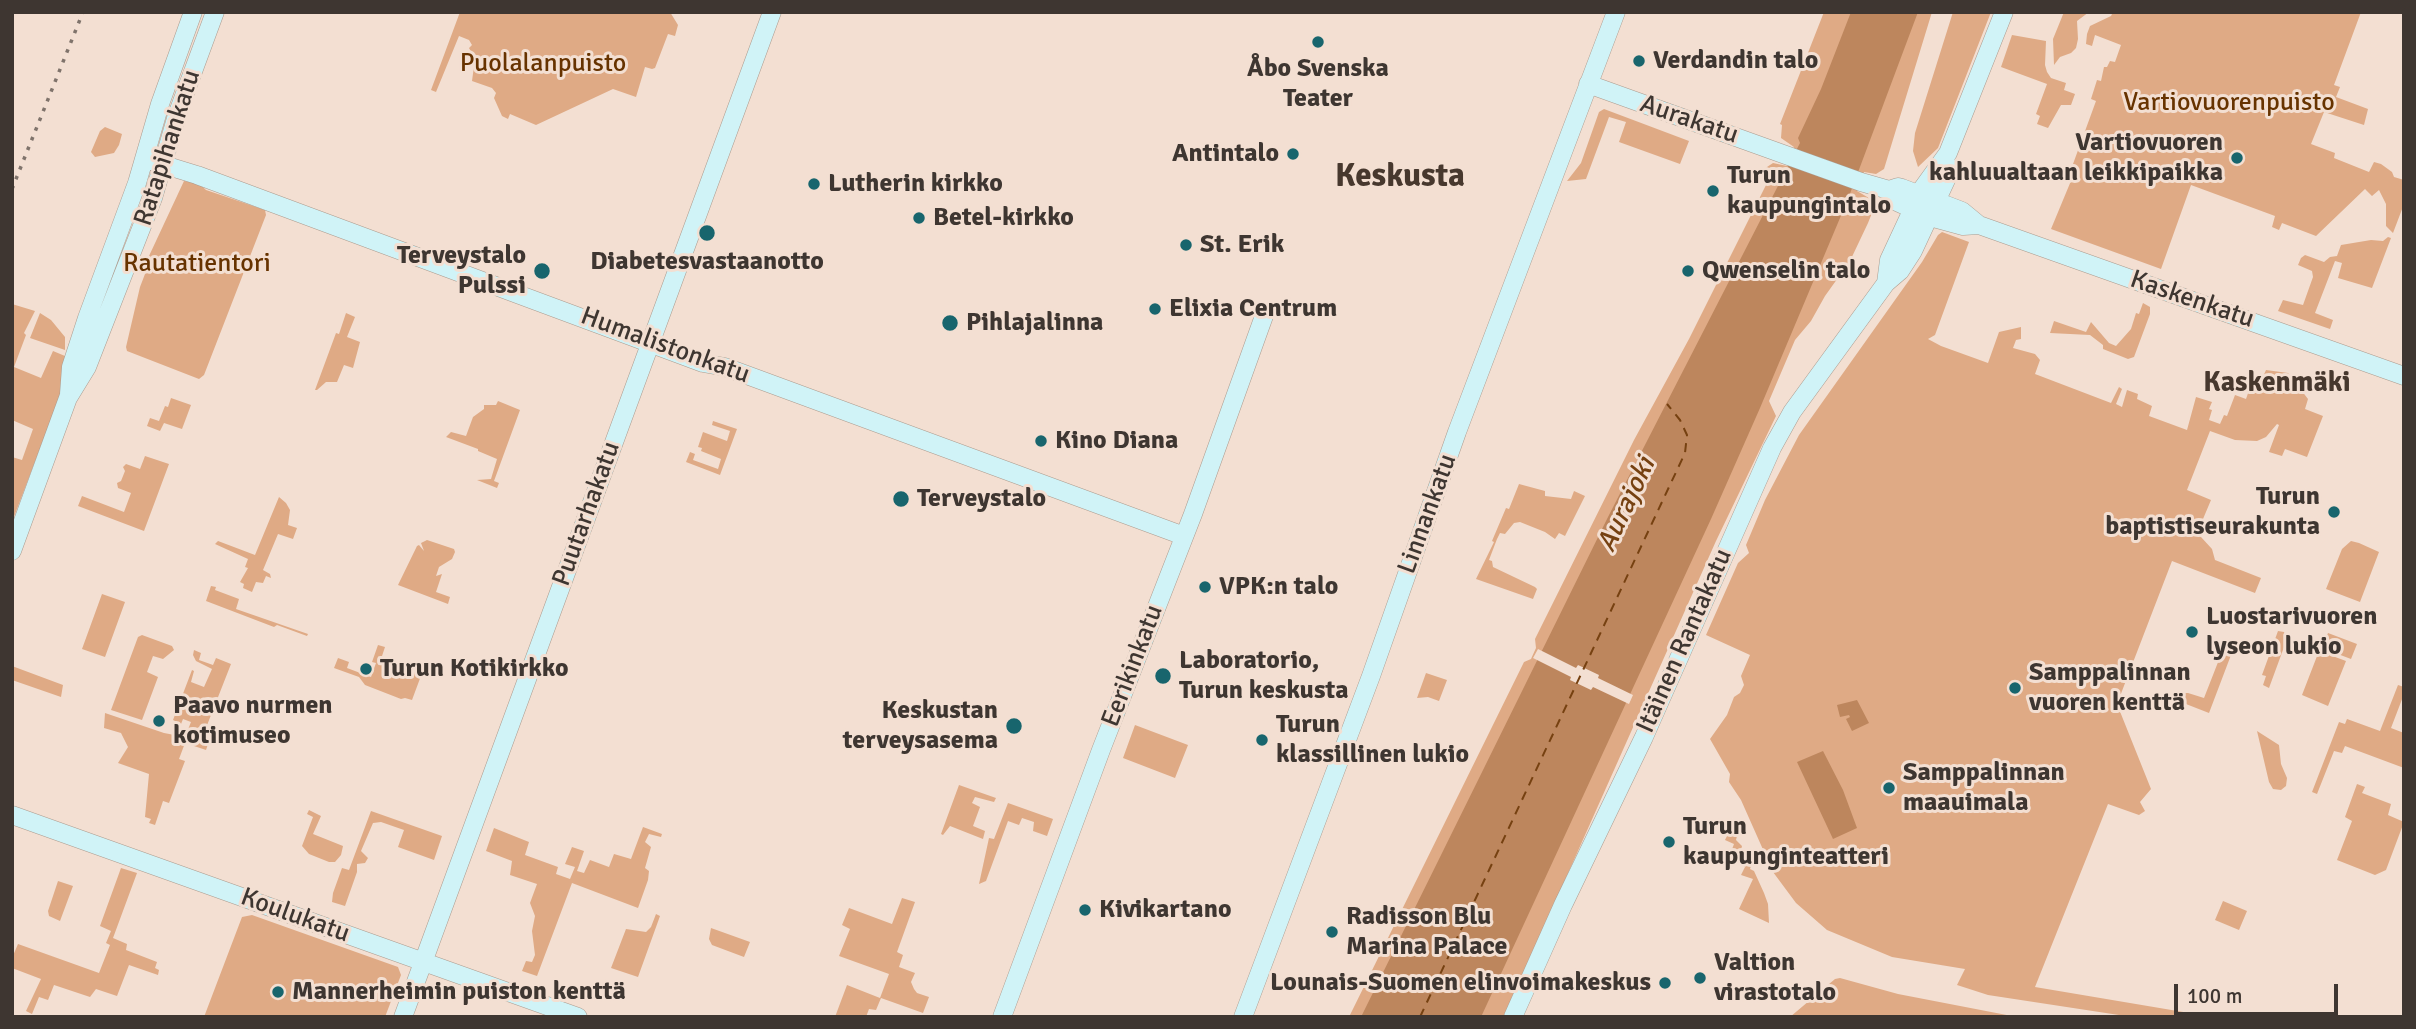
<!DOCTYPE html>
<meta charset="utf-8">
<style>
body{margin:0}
#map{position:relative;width:2416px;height:1029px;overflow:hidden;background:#f3dfd2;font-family:Signika,sans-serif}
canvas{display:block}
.frame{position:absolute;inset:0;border:14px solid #3e3631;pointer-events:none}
.scale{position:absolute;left:2174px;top:984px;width:164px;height:32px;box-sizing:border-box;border:4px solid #3e3631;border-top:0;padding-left:9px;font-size:21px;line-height:24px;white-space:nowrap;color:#3e3631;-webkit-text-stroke:5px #f3dfd2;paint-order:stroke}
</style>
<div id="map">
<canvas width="2416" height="1029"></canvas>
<div class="frame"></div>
<div class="scale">100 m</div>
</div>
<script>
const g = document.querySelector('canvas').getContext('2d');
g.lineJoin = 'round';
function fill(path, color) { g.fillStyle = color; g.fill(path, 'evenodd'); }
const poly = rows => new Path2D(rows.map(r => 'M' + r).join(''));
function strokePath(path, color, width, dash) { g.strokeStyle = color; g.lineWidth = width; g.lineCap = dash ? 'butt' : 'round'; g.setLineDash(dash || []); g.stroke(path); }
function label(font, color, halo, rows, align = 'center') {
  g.font = font + ' Signika,sans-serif'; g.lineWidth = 6; g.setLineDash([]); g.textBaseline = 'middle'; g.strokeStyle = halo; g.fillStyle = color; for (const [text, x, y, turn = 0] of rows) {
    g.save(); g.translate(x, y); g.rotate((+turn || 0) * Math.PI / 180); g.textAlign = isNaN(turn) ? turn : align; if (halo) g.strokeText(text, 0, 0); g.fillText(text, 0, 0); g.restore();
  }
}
const green = poly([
 [460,12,670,12,678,25,675,36,668,34,655,68,652,69,645,67,636,97,613,89,536,125,510,114,508,119,502,116,494,98,496,93,492,88,472,81,475,59,469,48,472,45,469,40,459,36,436,92,431,90],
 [1824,12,1932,12,1884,169,1876,174,1864,172,1857,191,1874,201,1874,208,1868,223,1850,261,1825,296,1811,321,1795,340,1769,401,1776,416,1716,541,1504,1017,1349,1017,1524,662,1531,659,1536,648,1535,639,1634,440,1689,339,1768,181,1760,177,1764,169,1773,163,1787,166,1794,147,1781,138,1782,125,1780,124],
 [1953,12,1991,12,1938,148,1918,167,1913,151,1915,133],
 [2064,12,2089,12,2077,21,2078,39,2076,48,2071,53,2060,57,2054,65,2053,39],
 [2113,12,2361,12,2334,85,2340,87,2336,97,2368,109,2364,125,2324,112,2311,144,2335,153,2334,158,2369,172,2374,162,2381,164,2392,172,2394,177,2404,180,2404,204,2393,233,2386,226,2386,204,2379,190,2372,196,2365,189,2316,236,2282,223,2279,230,2272,227,2275,216,2191,185,2161,269,2051,229,2073,176,2075,165,2073,164,2096,101,2091,99,2097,80,2101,81,2104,67,2107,67,2110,61,2115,62,2121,45,2095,35,2092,46,2086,44,2087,34,2090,26,2111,16],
 [2012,35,2046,41,2045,65,2047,72,2051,78,2066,83,2064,90,2075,94,2071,105,2061,105,2048,128,2037,124,2040,116,2036,114,2047,84,2001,67],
 [1604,109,1689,141,1680,164,1619,142,1626,122,1609,117,1586,179,1567,181,1581,163,1599,112],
 [105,127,122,134,119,145,114,153,95,157,91,152,100,131],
 [184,181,199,183,206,190,265,210,266,215,204,375,199,379,127,351,126,347,140,287,150,261,149,256],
 [1942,232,1969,242,1935,335,1928,339,1941,346,1988,363,1999,332,2021,327,2021,339,2016,340,2013,348,2035,354,2040,360,2035,374,2111,403,2119,387,2122,389,2116,404,2122,407,2127,390,2138,394,2137,399,2152,406,2149,416,2187,430,2196,397,2212,402,2209,409,2212,410,2209,420,2220,424,2224,415,2227,416,2235,395,2246,399,2254,376,2262,379,2266,370,2288,373,2308,399,2305,409,2323,416,2307,457,2285,449,2282,456,2269,452,2279,425,2277,424,2266,437,2257,441,2235,440,2210,431,2187,490,2211,500,2203,519,2205,527,2196,521,2192,529,2193,533,2201,537,2212,549,2215,560,2261,578,2255,593,2172,561,2117,704,2151,789,2140,802,2145,811,2139,815,2108,804,2035,987,2213,1017,2132,1017,1988,995,1957,985,1965,969,1892,957,1827,930,1796,903,1773,872,1741,800,1729,782,1730,774,1710,739,1727,715,1734,697,1740,693,1744,685,1741,676,1750,655,1706,635,1738,563,1749,553,1746,545,1765,500,1799,435,1922,262,1938,235],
 [2388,237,2391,238,2372,288,2338,278,2342,263,2335,261,2315,313,2333,320,2330,329,2278,311,2283,300,2303,305,2313,277,2312,271,2298,265,2301,258,2305,255,2324,262,2330,257,2337,256,2341,245,2371,240,2383,241],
 [2143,303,2150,307,2150,314,2134,357,2128,359,2103,349,2103,345,2090,335,2050,333,2054,321,2086,332,2091,322,2109,343,2116,346,2131,329,2136,313,2139,314],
 [12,304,35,311,24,333,26,335,14,367,41,378,53,351,65,356,63,388,12,522,12,457,22,460,33,429,12,420],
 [40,313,51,320,65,337,65,350,30,338],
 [346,313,355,317,347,337,360,342,353,368,344,365,337,382,326,382,317,390,315,390,336,333,339,334],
 [171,398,191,405,182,429,164,423,160,431,147,426,150,418,159,421,165,406,168,407],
 [498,401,520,410,494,481,499,483,497,488,477,480,491,479,497,459,478,451,478,449,446,437,451,432,466,436,473,417,484,409,484,405,496,405],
 [713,421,737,429,720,475,686,462,690,452,695,454,693,460,718,469,721,459,701,451,702,448,698,447,703,432,727,441,730,431,712,425],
 [145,456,169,464,144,531,78,506,82,496,124,512,131,493,118,488,117,483,121,481,125,471,123,467,126,464,140,469],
 [1519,484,1545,491,1545,496,1571,499,1574,491,1585,496,1565,536,1559,533,1555,539,1545,532,1520,522,1514,523,1505,534,1500,533,1497,539,1489,560,1492,561,1493,567,1535,587,1537,589,1533,599,1476,579,1494,542,1492,541,1506,508,1509,509],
 [279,497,286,503,290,510,288,525,297,528,293,539,278,534,263,570,270,574,271,578,266,576,263,583,256,582,252,592,243,588,244,584,240,582,248,568,245,567,248,559,215,544,218,541,255,555],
 [427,540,454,549,455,552,452,559,439,567,436,576,442,574,436,592,450,597,448,604,398,585,417,546,419,545,424,551,421,543],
 [2351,541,2359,543,2379,552,2360,602,2326,589,2342,549],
 [211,586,216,587,215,590,239,599,236,609,308,634,307,636,277,625,274,627,206,601],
 [102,594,125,602,105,657,82,649],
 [2278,631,2284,632,2287,639,2269,688,2263,685,2266,676,2262,675],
 [2328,633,2357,644,2351,659,2322,648],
 [142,635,172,646,174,650,163,659,153,656,147,672,158,677,142,720,111,710,138,637],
 [378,645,385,647,381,659,417,672,421,664,425,665,412,700,405,698,401,699,365,685,359,677,334,668,338,658,349,662,347,668,371,677,376,663,372,662],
 [194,650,201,653,199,660,213,665,216,658,231,664,202,738,209,741,206,750,185,743,179,759,185,761,169,803,163,801,155,825,149,823,151,819,145,817,149,774,118,763,128,747,121,733,104,728,105,713,164,733,185,737,191,722,183,719,181,724,173,720,192,670,194,671,191,682,204,687,212,669,196,661,193,655],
 [2319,651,2346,661,2328,706,2302,695],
 [2222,652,2231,655,2209,713,2168,697,2177,693,2188,693,2204,698],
 [12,666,63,685,61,697,12,680],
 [1426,673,1447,680,1439,701,1428,697,1417,698],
 [2398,685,2404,687,2404,694,2391,728,2404,733,2404,768,2345,746,2342,753,2334,751,2317,794,2312,792,2339,722,2345,724,2347,719,2380,731],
 [1135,725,1188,745,1175,778,1123,758],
 [2257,731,2279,745,2281,764,2287,778,2286,786,2281,790,2273,789,2269,782],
 [2357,784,2365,787,2362,793,2391,804,2388,815,2404,822,2386,870,2375,875,2337,860,2352,821,2345,817],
 [959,785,996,798,994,802,975,797,972,803,980,807,973,826,985,831,983,839,950,826,943,835,941,834],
 [1008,803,1053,819,1047,836,1033,831,1034,822,1022,818,1019,825,1008,821,986,881,979,884,989,838,994,839],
 [309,810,321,816,313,834,343,846,341,855,335,862,329,862,309,854,302,846,313,817,307,814],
 [371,811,442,836,434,860,398,847,404,830,381,822,373,823,361,851,368,858,365,863,357,864,357,872,345,906,332,902,333,893,342,868,349,870],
 [643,827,662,834,661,837,649,834,645,842,651,847,645,868,649,871,648,880,638,908,572,883,537,976,522,971,526,961,532,962,535,955,532,931,535,916,530,903,537,884,510,875,512,861,486,851,494,828,529,842,525,855,558,867,556,874,570,879,575,867,565,864,572,847,584,851,577,871,584,873,590,860,609,867,614,854,631,859],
 [1729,832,1737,836,1736,840,1742,846,1741,850,1744,851,1743,855,1746,856,1745,860,1751,866,1750,869,1754,871,1764,893,1768,904,1769,923,1739,909,1753,879,1741,875,1745,867,1736,863,1739,856,1731,852,1734,844,1725,840],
 [121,868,137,873,113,938,127,944,126,950,157,962,155,968,159,970,158,975,129,965,117,996,96,989,90,997,54,985,48,1000,39,997,32,1014,26,1011,41,979,12,968,12,958,18,944,99,973,110,945,106,943,111,931,100,926],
 [58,881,73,886,60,921,49,916,48,911],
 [902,898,915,902,897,952,903,955,899,967,915,973,911,982,914,989,917,993,929,997,923,1013,881,998,876,1010,869,1009,866,1017,835,1017,847,985,880,998,889,974,839,956,850,929,842,925,849,908,892,924],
 [2223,901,2247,911,2239,930,2215,920],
 [656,914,660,916,638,977,611,968,626,929,646,932,651,927],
 [252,915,398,967,401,975,385,1017,204,1017,242,917],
 [711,928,750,942,744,957,712,945,709,939],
 [1840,978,1898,994,2017,1017,1790,1017,1835,979]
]);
const water = poly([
 [1851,12,1918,12,1848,199,1760,408,1711,519,1481,1017,1361,1017,1608,517,1800,143,1798,138,1821,89],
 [1857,700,1869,723,1852,731,1846,719,1850,717,1849,715,1840,717,1837,705],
 [1823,751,1843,790,1857,828,1833,839,1797,762]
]);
const pier = poly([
 [1538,649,1576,668,1578,665,1599,675,1598,678,1633,695,1629,704,1593,687,1591,690,1570,680,1571,677,1533,658]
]);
const ferry = poly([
 [1420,1017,1685,453,1687,435,1680,420,1667,404]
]);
const secondary = poly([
 [1588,84,1861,182,1889,190,1898,187,1902,188,1962,211,1979,225,2404,376],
 [145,159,197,175,703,363,725,367,1184,536],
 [1889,190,1895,201,1930,217,1963,226,1979,225],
 [1886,283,1889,260,1922,189,1948,153,2004,12],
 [69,394,71,367,87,318,137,183,160,104,193,12],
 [12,551,68,398,87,367,153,198,177,115,215,12],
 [12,815,578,1017],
 [403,1017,772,12],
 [1002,1017,1101,750,1193,514,1264,316],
 [1243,1017,1371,676,1457,432,1616,12],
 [1513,1017,1563,905,1644,737,1772,448,1792,412,1886,283,1900,271,1913,251,1946,180,1949,168,1945,161]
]);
const rail = poly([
 [12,189,83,12]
]);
const markers = [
 [1318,42,7,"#18656d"],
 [1639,61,7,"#18656d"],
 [1293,154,7,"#18656d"],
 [2237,158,7,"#18656d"],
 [814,184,7,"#18656d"],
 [1713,191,7,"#18656d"],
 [919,218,7,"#18656d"],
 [707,233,9,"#18656d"],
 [1186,245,7,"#18656d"],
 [542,271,9,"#18656d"],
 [1688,271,7,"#18656d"],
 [1155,309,7,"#18656d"],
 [950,323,9,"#18656d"],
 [1041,441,7,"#18656d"],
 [901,499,9,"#18656d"],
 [2334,512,7,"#18656d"],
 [1205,587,7,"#18656d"],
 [2192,632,7,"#18656d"],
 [366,669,7,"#18656d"],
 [1163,676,9,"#18656d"],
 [2015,688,7,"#18656d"],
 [159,721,7,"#18656d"],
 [1014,726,9,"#18656d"],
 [1262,740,7,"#18656d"],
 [1889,788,7,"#18656d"],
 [1669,842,7,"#18656d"],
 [1085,910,7,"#18656d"],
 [1332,932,7,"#18656d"],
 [1700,978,7,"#18656d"],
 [1665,983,7,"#18656d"],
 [278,992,7,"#18656d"]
];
const poiNames = [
 ["Verdandin talo",1653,61],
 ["Åbo Svenska",1318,69,"center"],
 ["Teater",1318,99,"center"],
 ["Vartiovuoren",2223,143,"right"],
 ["kahluualtaan leikkipaikka",2223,173,"right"],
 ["Antintalo",1279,154,"right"],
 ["Turun",1727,176],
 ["kaupungintalo",1727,206],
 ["Lutherin kirkko",828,184],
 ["Betel-kirkko",933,218],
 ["St. Erik",1200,245],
 ["Terveystalo",526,256,"right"],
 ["Pulssi",526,286,"right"],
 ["Diabetesvastaanotto",707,262,"center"],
 ["Qwenselin talo",1702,271],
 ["Elixia Centrum",1169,309],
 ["Pihlajalinna",966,323],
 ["Kino Diana",1055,441],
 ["Turun",2320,497,"right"],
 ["baptistiseurakunta",2320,527,"right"],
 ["Terveystalo",917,499],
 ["VPK:n talo",1219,587],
 ["Luostarivuoren",2206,617],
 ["lyseon lukio",2206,647],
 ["Laboratorio,",1179,661],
 ["Turun keskusta",1179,691],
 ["Turun Kotikirkko",380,669],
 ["Samppalinnan",2029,673],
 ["vuoren kenttä",2029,703],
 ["Paavo nurmen",173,706],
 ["kotimuseo",173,736],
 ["Keskustan",998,711,"right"],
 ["terveysasema",998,741,"right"],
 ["Turun",1276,725],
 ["klassillinen lukio",1276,755],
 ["Samppalinnan",1903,773],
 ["maauimala",1903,803],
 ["Turun",1683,827],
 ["kaupunginteatteri",1683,857],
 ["Kivikartano",1099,910],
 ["Radisson Blu",1346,917],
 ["Marina Palace",1346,947],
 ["Valtion",1714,963],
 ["virastotalo",1714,993],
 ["Lounais-Suomen elinvoimakeskus",1651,983,"right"],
 ["Mannerheimin puiston kenttä",292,992]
];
const parkNames = [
 ["Puolalanpuisto",543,64],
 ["Vartiovuorenpuisto",2229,103],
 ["Rautatientori",197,264]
];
const streetNames = [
 ["Aurakatu",1689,120,19],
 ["Ratapihankatu",168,148,-72],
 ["Kaskenkatu",2192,300,19],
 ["Humalistonkatu",665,346,20],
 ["Puutarhakatu",587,514,-70],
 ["Linnankatu",1428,514,-70],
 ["Itäinen Rantakatu",1685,641,-66],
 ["Eerikinkatu",1133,666,-69],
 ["Koulukatu",295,916,20]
];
const neighbourhoodNames = [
 ["Kaskenmäki",2277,384]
];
const waterNames = [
 ["Aurajoki",1627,505,-65]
];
const districtNames = [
 ["Keskusta",1400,177]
];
fill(green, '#dfaa85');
fill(water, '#bd865d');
fill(pier, '#f3dfd2');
strokePath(ferry, '#764111', 2, [9, 7]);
strokePath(secondary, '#ad9b8e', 19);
strokePath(secondary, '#d0f3f7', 18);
strokePath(rail, '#7f736b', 3.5, [3.5, 7]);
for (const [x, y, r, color] of markers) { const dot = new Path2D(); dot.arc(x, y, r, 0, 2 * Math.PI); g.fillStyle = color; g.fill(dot); strokePath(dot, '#f3dfd2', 2.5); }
label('bold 26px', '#3e3631', '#f3dfd2', poiNames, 'left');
label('26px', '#673300', '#f3dfd2', parkNames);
label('26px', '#3e3631', '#f3dfd2', streetNames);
label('bold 28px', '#47382e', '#f3dfd2', neighbourhoodNames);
label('italic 28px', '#764111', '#f3dfd2', waterNames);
label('bold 33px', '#47382e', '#f3dfd2', districtNames);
</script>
